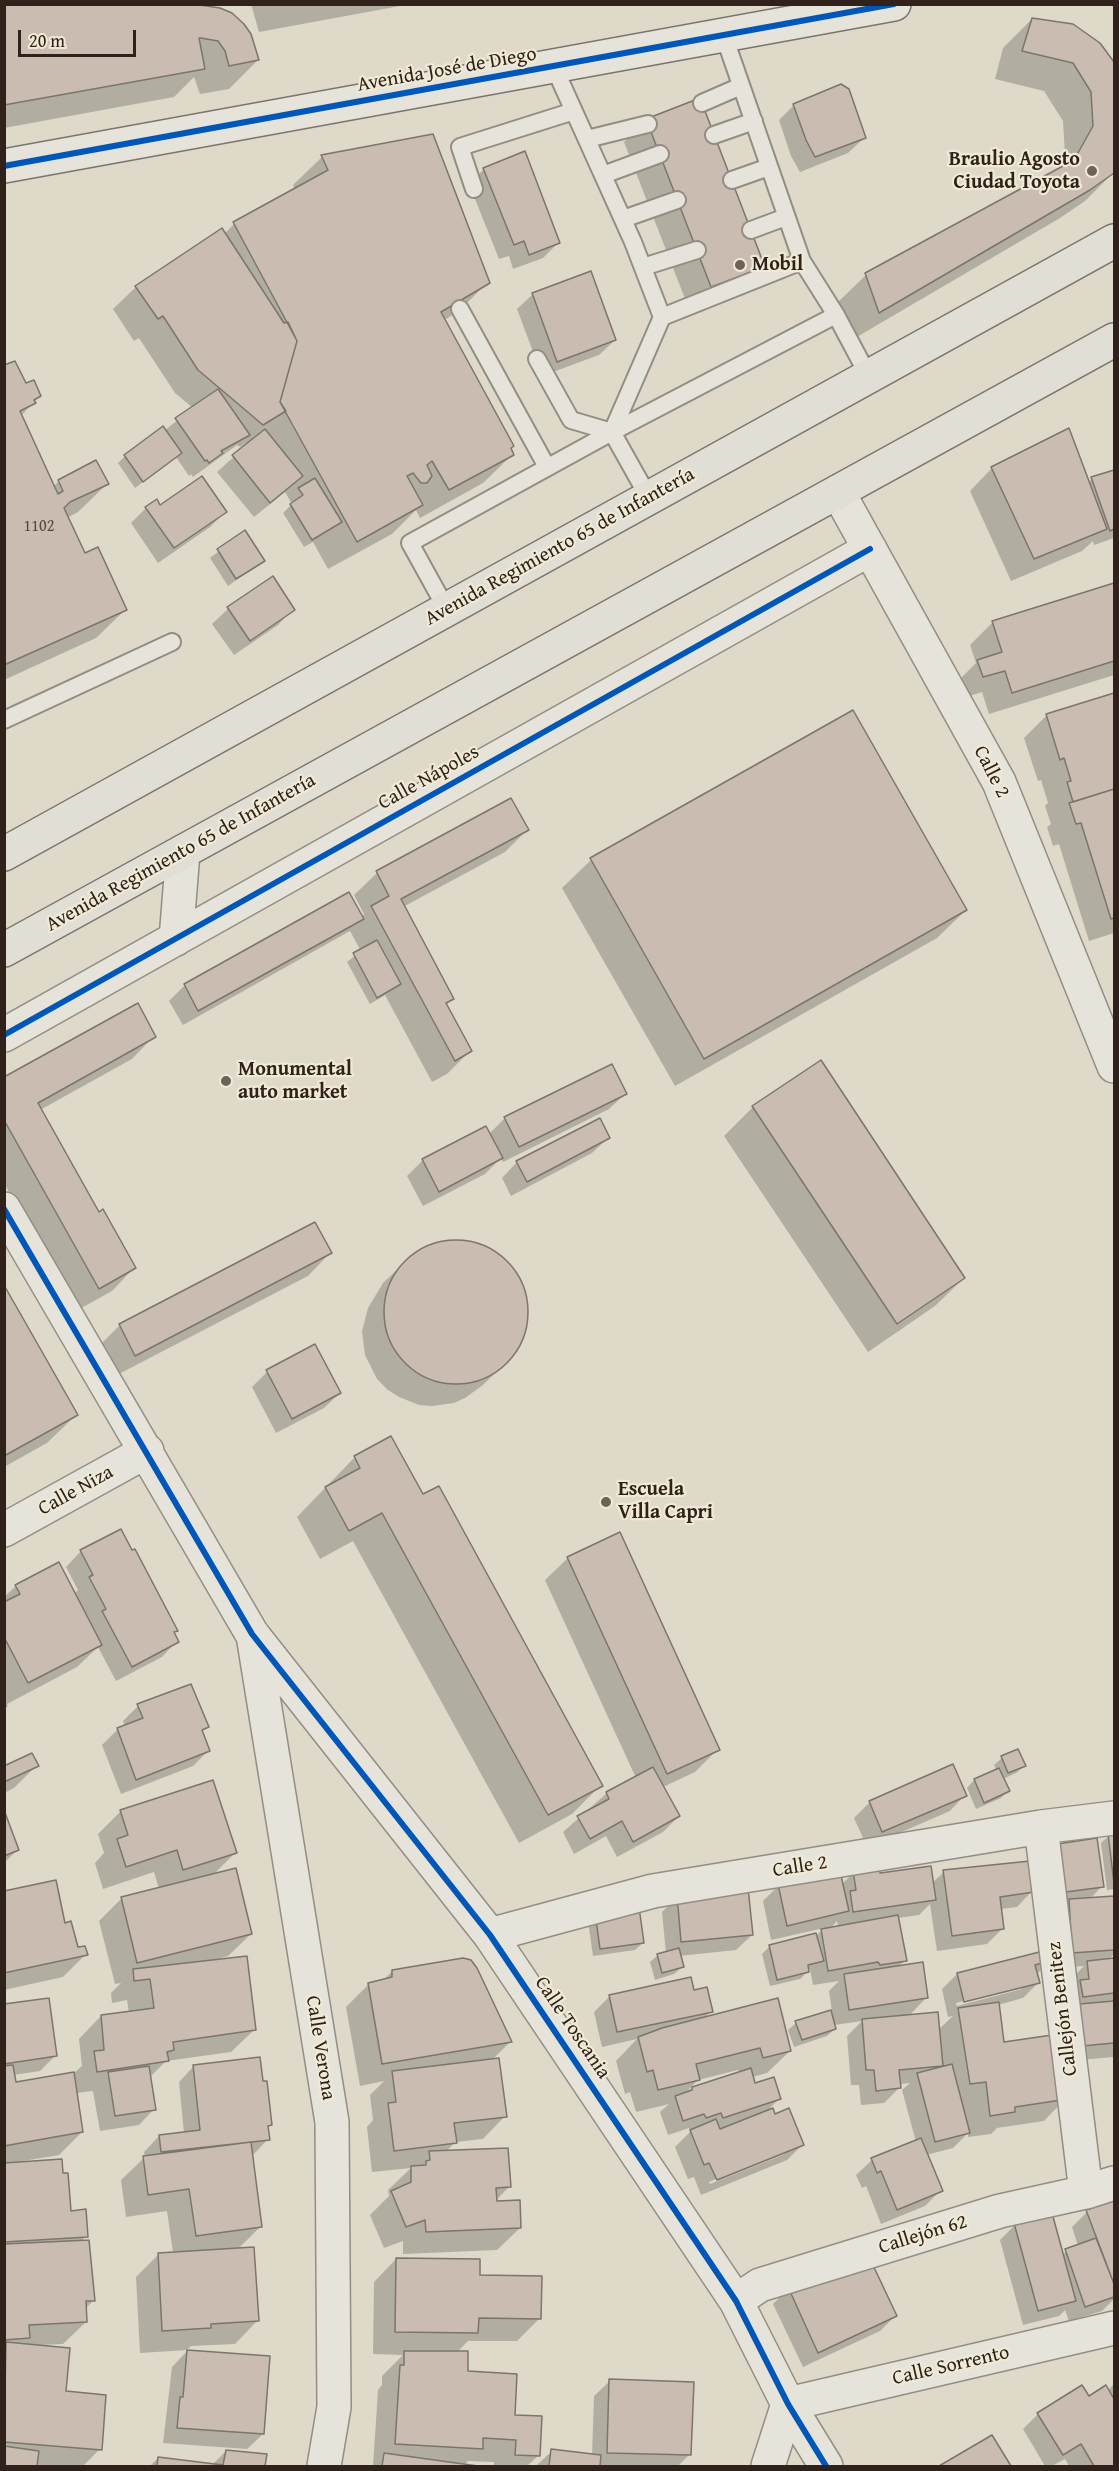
<!DOCTYPE html>
<meta charset="utf-8">
<style>
body{margin:0}
#map{position:relative;width:1119px;height:2471px;overflow:hidden;background:#ded9c9;font-family:"Gentium Book Plus",serif}
canvas{display:block}
.frame{position:absolute;inset:0;border:6px solid #30221b;pointer-events:none}
.scale{position:absolute;left:18px;top:30px;width:118px;height:27px;box-sizing:border-box;border:3px solid #30221b;border-top:0;padding-left:8px;font-size:18px;line-height:21px;white-space:nowrap;color:#30221b;-webkit-text-stroke:4px #efead6;paint-order:stroke}
</style>
<div id="map">
<canvas width="1119" height="2471"></canvas>
<div class="frame"></div>
<div class="scale">20 m</div>
</div>
<script>
const g = document.querySelector('canvas').getContext('2d');
g.lineJoin = 'round';
function fill(path, color) { g.fillStyle = color; g.fill(path, 'evenodd'); }
const poly = rows => new Path2D(rows.map(r => 'M' + r).join(''));
function strokePath(path, color, width, dash) { g.strokeStyle = color; g.lineWidth = width; g.lineCap = dash ? 'butt' : 'round'; g.setLineDash(dash || []); g.stroke(path); }
function label(font, color, halo, rows, align = 'center') {
  g.font = font + ' "Gentium Book Plus",serif'; g.lineWidth = 4.5; g.setLineDash([]); g.textBaseline = 'middle'; g.strokeStyle = halo; g.fillStyle = color; for (const [text, x, y, turn = 0] of rows) {
    g.save(); g.translate(x, y); g.rotate((+turn || 0) * Math.PI / 180); g.textAlign = isNaN(turn) ? turn : align; if (halo) g.strokeText(text, 0, 0); g.fillText(text, 0, 0); g.restore();
  }
}
const shadow = poly([
 [4,4,192,4,258,60,229,89,200,94,194,77,174,97,4,128],
 [251,4,411,4,259,32],
 [1032,19,1099,44,1114,64,1114,172,1085,201,1060,218,850,341,837,303,866,275,1056,172,1065,156,1063,121,1044,91,995,79,1003,48],
 [794,105,864,138,848,153,800,172,791,156,779,120],
 [647,120,763,267,741,289,689,309,624,142],
 [432,136,488,282,459,311,443,321,512,455,483,483,420,518,416,510,392,534,328,569,313,542,304,547,283,513,292,504,285,492,254,517,217,472,248,444,246,443,240,447,237,445,193,477,191,474,189,476,176,457,135,488,118,463,125,456,164,431,193,408,175,393,139,338,134,341,113,309,136,287,224,234,234,224,295,189,293,185,322,157],
 [484,169,558,243,543,258,513,269,509,256,499,259,469,184],
 [533,294,615,340,599,355,542,376,517,309],
 [4,367,39,396,21,416,53,487,59,481,107,484,78,512,67,518,84,555,125,610,96,638,4,680],
 [992,468,1088,483,1092,479,1114,471,1114,538,1094,545,1093,541,1082,551,1011,581,970,491],
 [160,507,225,512,210,527,158,563,131,523,146,508],
 [244,532,263,561,228,586,210,558],
 [272,578,293,609,278,625,234,655,212,624,228,609],
 [1114,585,1114,675,989,714,982,692,960,699,955,684,976,663,970,645,993,622],
 [1114,694,1114,933,1089,941,1059,844,1053,846,1047,827,1051,824,1045,806,1048,803,1041,780,1038,781,1024,738,1047,715],
 [853,712,966,910,937,938,675,1086,562,888,591,860],
 [511,800,527,830,505,852,403,907,453,998,446,1005,470,1051,447,1074,432,1082,385,995,370,1004,347,962,361,951,350,931,183,1025,169,1001,185,985,362,917,364,914,354,895,377,873],
 [154,1036,132,1059,40,1110,99,1214,134,1268,112,1291,76,1311,4,1183,4,1079],
 [611,1066,625,1094,609,1109,503,1162,501,1158,485,1174,423,1206,407,1176,422,1161,485,1128,488,1135,505,1118],
 [753,1107,964,1278,935,1306,868,1352,724,1136],
 [608,1138,592,1153,511,1196,502,1178,517,1162],
 [314,1224,330,1253,308,1276,113,1377,97,1348,120,1325],
 [454,1242,477,1245,488,1250,504,1262,519,1282,524,1292,527,1314,520,1340,506,1362,483,1385,465,1398,454,1403,432,1406,419,1405,399,1397,388,1390,377,1379,365,1355,362,1331,368,1308,383,1283,407,1260,432,1246],
 [4,1287,76,1415,47,1443,4,1467],
 [267,1372,340,1393,324,1408,276,1433,252,1387],
 [355,1457,423,1496,601,1785,572,1814,519,1843,353,1541,320,1559,297,1517],
 [81,1551,176,1630,173,1633,177,1641,162,1657,116,1681,98,1647,77,1667,7,1704,8,1706,4,1710,4,1597,16,1586,74,1594,78,1590,66,1567],
 [568,1558,718,1749,695,1772,663,1787,679,1816,663,1832,617,1857,606,1836,574,1854,563,1832,607,1793,636,1778,545,1580],
 [138,1706,207,1727,201,1733,208,1751,193,1766,121,1794,102,1745,117,1730,125,1727,123,1721],
 [1002,1758,1024,1766,1016,1773,1003,1779,1008,1791,1001,1798,976,1809,967,1788,974,1780,997,1771,994,1765],
 [37,1765,14,1788,4,1793,4,1768],
 [965,1795,950,1811,867,1847,854,1818,870,1802],
 [121,1811,235,1853,213,1875,251,1934,228,1956,217,1959,254,2030,231,2052,166,2061,149,2078,154,2109,139,2125,100,2131,93,2091,76,2093,82,2132,59,2155,17,2162,69,2212,86,2236,80,2242,93,2301,85,2309,86,2322,63,2344,39,2345,65,2393,100,2449,83,2466,4,2466,4,2006,56,2055,40,2071,13,2075,14,2083,74,2073,82,2066,79,2039,101,2016,129,2013,127,2000,112,2003,111,1993,121,1983,115,1984,99,1921,122,1898,159,1889,154,1872,103,1889,95,1863,104,1853,98,1834],
 [4,1815,17,1850,4,1863],
 [1114,1835,1114,1889,1107,1890,1101,1843,1109,1836],
 [1036,1862,1102,1886,1090,1899,1114,1897,1114,1954,1108,1960,1114,1960,1114,2057,1067,2061,1072,1978,1084,1966,1057,1968],
 [854,1872,932,1883,944,1872,1032,1891,1017,1907,1000,1909,1003,1928,987,1944,937,1951,930,1904,919,1915,898,1918,905,1960,898,1967,926,1998,908,2017,938,2030,953,2016,948,2017,942,1989,957,1974,1052,1959,1036,1975,1038,1983,1023,1998,998,2005,1003,2043,1066,2098,1044,2121,997,2128,991,2134,968,2137,968,2133,953,2148,926,2155,941,2190,925,2206,881,2224,866,2186,862,2188,856,2175,872,2160,916,2142,902,2090,910,2083,899,2084,899,2088,884,2103,861,2105,859,2085,851,2085,847,2036,862,2021,834,2025,835,2029,827,2036,794,2047,788,2030,796,2023,832,2011,829,1991,839,1981,813,1985,810,1969,800,1979,770,1986,762,1954,770,1946,816,1936,824,1928,771,1940,763,1901,779,1885,842,1884],
 [837,1921,838,1927,830,1929],
 [1022,1986,1022,1989,957,2006,956,2003],
 [4,1893,64,1925,76,1949,86,1954,63,1977,4,1990],
 [677,1897,752,1935,736,1950,679,1956,682,1967,674,1974,655,1980,650,1962,658,1955,666,1953,662,1912],
 [596,1913,643,1943,635,1950,593,1956,588,1921],
 [392,1971,511,2041,491,2061,505,2116,483,2139,455,2142,446,2152,509,2187,493,2203,520,2228,497,2250,403,2254,403,2241,384,2248,370,2215,389,2196,388,2190,411,2168,372,2172,367,2127,373,2120,370,2095,384,2081,360,2086,346,2007,369,1984,383,1981],
 [692,1991,711,2011,704,2019,790,2051,767,2073,752,2077,754,2085,779,2099,766,2112,802,2145,787,2160,701,2195,694,2177,688,2179,675,2147,690,2132,689,2128,668,2135,660,2112,669,2104,636,2112,630,2092,625,2094,616,2061,637,2039,602,2047,594,2012,610,1996],
 [738,2070,739,2073,688,2090,698,2080],
 [785,2151,785,2154,710,2184,709,2182],
 [194,2066,270,2125,267,2128,268,2139,253,2155,260,2227,237,2250,257,2321,235,2344,191,2346,187,2350,140,2353,136,2277,159,2254,173,2253,167,2211,126,2217,121,2180,145,2157,144,2152,159,2136,184,2133,179,2082],
 [1114,2202,1114,2299,1102,2311,1069,2321,1065,2310,1059,2316,1023,2325,1000,2240,1015,2225,1062,2254,1078,2246,1072,2227,1087,2212],
 [396,2259,478,2277,540,2318,517,2341,468,2341,456,2353,467,2373,513,2417,539,2455,527,2466,494,2466,494,2462,468,2461,463,2466,468,2466,373,2466,378,2390,382,2385,382,2376,403,2355,373,2354,374,2282],
 [789,2288,895,2316,880,2331,803,2367,773,2304],
 [187,2351,263,2434,247,2449,163,2443,172,2367],
 [610,2381,690,2454,678,2466,536,2466,552,2451,592,2455,594,2396],
 [1114,2384,1114,2466,1069,2466,1065,2459,1052,2466,1045,2466,1023,2429,1038,2414,1108,2390],
 [992,2437,1010,2466,942,2466],
 [226,2451,265,2455,264,2466,150,2466,158,2458,212,2465]
]);
const building = poly([
 [4,4,193,4,220,8,232,13,244,24,251,34,259,60,229,66,225,51,218,41,201,38,199,38,205,69,4,105,4,4],
 [1032,18,1073,24,1100,43,1114,62,1114,173,1090,190,879,313,865,273,1074,160,1093,126,1091,92,1073,63,1022,51,1032,18],
 [841,84,849,89,866,138,815,157,806,140,793,104,841,84],
 [700,98,765,267,711,287,646,119,700,98],
 [433,134,490,283,441,312,514,446,511,448,514,455,449,490,432,461,427,465,432,476,427,483,421,483,413,473,407,476,423,505,357,542,280,402,297,341,233,222,328,170,321,155,433,134],
 [525,151,560,243,529,255,524,241,514,245,483,168,525,151],
 [222,228,284,323,288,322,297,341,280,402,286,411,263,425,198,370,163,316,158,319,135,286,222,228],
 [591,271,616,340,557,362,532,293,591,271],
 [15,361,26,383,34,380,41,396,34,400,36,403,20,411,58,494,63,491,58,480,96,460,109,484,70,502,64,508,85,553,98,547,127,610,4,665,4,365,15,361],
 [218,389,250,435,221,451,223,453,209,463,207,460,205,461,175,418,218,389],
 [163,426,182,453,143,482,124,455,163,426],
 [1069,428,1107,529,1034,559,991,467,1069,428],
 [265,429,303,476,270,503,232,455,265,429],
 [1114,470,1114,529,1110,531,1091,477,1114,470],
 [202,476,227,512,174,548,145,507,157,499,160,505,202,476],
 [315,478,342,522,312,540,290,504,303,495,298,488,315,478],
 [245,530,265,561,236,579,217,549,245,530],
 [273,576,295,610,250,641,227,607,273,576],
 [1114,583,1114,661,1012,693,1005,671,983,677,977,660,1002,652,992,621,1114,583],
 [1114,693,1114,789,1073,802,1067,782,1071,781,1064,758,1060,760,1046,714,1114,693],
 [853,710,967,910,704,1059,590,858,853,710],
 [1114,789,1114,918,1111,919,1081,823,1076,824,1069,803,1114,789],
 [511,798,529,830,401,899,454,999,446,1003,472,1051,455,1061,371,906,389,896,376,871,511,798],
 [349,892,364,919,198,1011,184,984,349,892],
 [377,940,401,984,377,998,353,953,377,940],
 [138,1003,156,1037,38,1103,99,1212,103,1209,136,1268,99,1289,4,1120,4,1077,138,1003],
 [821,1060,965,1278,897,1324,752,1106,821,1060],
 [612,1064,627,1094,519,1147,504,1117,612,1064],
 [600,1118,610,1138,527,1182,516,1161,600,1118],
 [486,1126,503,1158,439,1192,422,1159,486,1126],
 [315,1222,332,1253,135,1356,119,1324,315,1222],
 '384 1312a72 72 0 1 1 144 0a72 72 0 1 1-144 0Z',
 [4,1285,78,1415,4,1456,4,1285],
 [315,1344,341,1393,292,1419,266,1370,315,1344],
 [391,1436,423,1494,439,1486,603,1786,548,1815,382,1513,349,1531,325,1487,360,1468,354,1456,391,1436],
 [121,1529,132,1550,135,1549,178,1631,174,1632,179,1642,132,1667,102,1611,106,1609,89,1577,93,1575,80,1550,121,1529],
 [620,1532,720,1750,667,1774,567,1557,620,1532],
 [59,1562,102,1645,28,1683,4,1637,4,1602,20,1594,15,1585,59,1562],
 [191,1684,209,1727,202,1730,210,1751,136,1780,117,1728,143,1718,137,1704,191,1684],
 [1018,1749,1026,1766,1008,1773,1001,1756,1018,1749],
 [32,1753,39,1766,4,1782,4,1766,32,1753],
 [953,1764,967,1796,882,1832,869,1801,953,1764],
 [653,1767,680,1816,633,1842,622,1821,590,1839,577,1816,609,1799,606,1792,653,1767],
 [999,1768,1010,1791,984,1803,974,1779,999,1768],
 [213,1780,237,1853,183,1870,177,1850,126,1867,117,1839,128,1835,120,1810,213,1780],
 [4,1810,19,1850,4,1856,4,1810],
 [1114,1833,1114,1883,1108,1834,1114,1833],
 [1097,1838,1104,1887,1058,1893,1051,1845,1097,1838],
 [1030,1861,1034,1892,1000,1897,1004,1929,952,1936,943,1870,1030,1861],
 [931,1866,936,1900,853,1912,850,1891,856,1890,853,1871,879,1867,880,1873,931,1866],
 [236,1868,252,1934,137,1963,121,1897,236,1868],
 [840,1871,849,1911,787,1926,778,1884,840,1871],
 [56,1880,65,1923,71,1921,78,1947,85,1946,88,1955,4,1973,4,1891,56,1880],
 [748,1888,753,1935,681,1942,677,1895,748,1888],
 [1114,1896,1114,1950,1072,1953,1069,1899,1114,1896],
 [639,1907,644,1943,600,1949,595,1912,639,1907],
 [898,1915,907,1961,880,1965,878,1962,828,1971,821,1929,898,1915],
 [816,1933,824,1961,808,1965,809,1972,777,1980,769,1945,816,1933],
 [679,1948,684,1967,662,1973,657,1954,679,1948],
 [1051,1949,1054,1960,1035,1965,1040,1983,964,2002,957,1973,1051,1949],
 [247,1956,256,2030,173,2042,174,2050,167,2052,169,2061,97,2072,94,2051,104,2050,101,2015,154,2008,150,1979,134,1981,133,1969,247,1956],
 [463,1958,471,1960,477,1968,512,2042,382,2064,368,1983,392,1977,392,1970,463,1958],
 [1114,1958,1114,1993,1083,1997,1080,1980,1089,1979,1087,1961,1114,1958],
 [923,1962,928,1998,849,2010,844,1974,923,1962],
 [691,1977,694,1990,707,1987,713,2012,617,2032,609,1995,691,1977],
 [49,1998,57,2056,4,2064,4,2004,49,1998],
 [778,1998,791,2051,763,2058,760,2048,696,2064,700,2080,658,2090,653,2070,647,2072,638,2037,662,2028,778,1998],
 [1114,2001,1114,2043,1082,2046,1079,2004,1114,2001],
 [999,2002,1004,2042,1059,2034,1068,2099,1015,2107,1015,2112,990,2116,986,2082,970,2084,958,2008,999,2002],
 [831,2010,836,2029,802,2040,795,2021,831,2010],
 [938,2012,943,2066,899,2070,901,2088,876,2091,874,2070,866,2070,862,2019,938,2012],
 [260,2057,263,2081,267,2081,272,2125,268,2126,270,2140,161,2152,159,2135,200,2130,193,2065,260,2057],
 [499,2058,507,2117,454,2123,457,2143,394,2151,388,2103,396,2102,392,2071,499,2058],
 [952,2064,970,2133,935,2142,917,2073,952,2064],
 [13,2065,16,2082,74,2072,83,2132,4,2146,4,2066,13,2065],
 [149,2066,156,2110,115,2116,108,2072,149,2066],
 [751,2068,755,2083,774,2077,781,2099,723,2118,721,2113,706,2118,704,2114,683,2121,675,2096,692,2090,692,2087,751,2068],
 [773,2108,775,2114,789,2108,804,2145,717,2180,709,2163,704,2165,690,2130,716,2119,720,2129,773,2108],
 [921,2138,943,2191,897,2210,881,2171,877,2173,871,2158,921,2138],
 [251,2142,262,2227,196,2236,189,2189,148,2195,143,2156,251,2142],
 [508,2148,511,2187,496,2188,497,2201,520,2200,521,2228,426,2232,425,2220,406,2227,391,2191,411,2182,411,2166,426,2165,426,2161,430,2160,429,2151,508,2148],
 [62,2159,63,2173,68,2173,71,2211,86,2209,88,2237,4,2242,4,2163,62,2159],
 [1114,2201,1114,2284,1086,2210,1114,2201],
 [1052,2213,1076,2301,1038,2311,1014,2223,1052,2213],
 [1096,2238,1114,2284,1114,2297,1085,2307,1065,2249,1096,2238],
 [89,2240,95,2301,86,2301,87,2322,29,2325,30,2338,4,2340,4,2244,89,2240],
 [254,2247,259,2321,211,2324,211,2328,162,2331,158,2253,254,2247],
 [396,2258,480,2259,480,2275,542,2276,541,2319,479,2318,478,2333,395,2332,396,2258],
 [871,2261,897,2316,818,2353,788,2287,871,2261],
 [6,2342,70,2348,66,2391,106,2395,102,2450,4,2442,6,2342],
 [187,2350,270,2356,264,2434,177,2428,180,2397,183,2397,187,2350],
 [404,2351,468,2351,468,2371,517,2374,515,2415,542,2416,540,2456,515,2455,516,2440,483,2438,483,2449,395,2444,400,2365,404,2365,404,2351],
 [609,2379,694,2382,691,2455,607,2453,609,2379],
 [1082,2385,1089,2396,1106,2385,1114,2399,1114,2466,1094,2466,1081,2444,1063,2455,1037,2413,1082,2385],
 [992,2435,1011,2466,939,2466,992,2435],
 [4,2446,39,2451,37,2466,4,2466,4,2446],
 [551,2449,601,2455,600,2466,549,2466,551,2449],
 [226,2450,267,2454,265,2466,157,2466,158,2457,223,2465,226,2450],
 [384,2453,478,2466,382,2466,384,2453]
]);
const lane = poly([
 [724,36,802,261,836,315],
 [702,103,741,86],
 [714,135,754,121],
 [587,139,648,124],
 [603,175,660,154],
 [732,180,769,167],
 [474,189,460,147,574,111],
 [623,219,677,200],
 [751,230,786,217],
 [643,267,697,250],
 [460,309,547,467],
 [662,317,802,261],
 [537,359,571,420,612,432],
 [649,498,612,432,836,315,869,377],
 [447,610,410,543,612,432,662,317,633,242,554,67],
 [4,720,172,642]
]);
const street = poly([
 [838,492,999,782,1114,1066],
 [176,939,183,852],
 [4,1035,870,549],
 [4,1209,252,1634,490,1935,736,2301,788,2404,826,2466],
 [4,1530,147,1451],
 [253,1635,332,2122,334,2407,324,2466],
 [1041,1827,1086,2192],
 [490,1935,653,1891,1041,1827,1114,1818],
 [736,2301,760,2285,1000,2211,1086,2192,1114,2183],
 [768,2466,788,2404,1114,2328]
]);
const secondary = poly([
 [4,166,894,4]
]);
const highway = poly([
 [4,854,1114,241],
 [4,950,1114,340]
]);
const cycleway = poly([
 [4,166,894,4],
 [4,1035,870,549],
 [4,1209,252,1634,490,1935,736,2301,788,2404,826,2466]
]);
const markers = [
 [1092,171,6,"#6d6258"],
 [740,265,6,"#6d6258"],
 [226,1081,6,"#6d6258"],
 [606,1502,6,"#6d6258"]
];
const numberNames = [
 ["1102",39,527]
];
const streetNames = [
 ["Avenida José de Diego",447,70,-10],
 ["Avenida Regimiento 65 de Infantería",560,547,-29],
 ["Calle 2",991,772,63],
 ["Calle Nápoles",429,778,-29],
 ["Avenida Regimiento 65 de Infantería",181,853,-29],
 ["Calle Niza",76,1491,-29],
 ["Calle 2",800,1867,-9],
 ["Callejón Benitez",1063,2009,-97],
 ["Calle Toscania",572,2028,56],
 ["Calle Verona",320,2048,81],
 ["Callejón 62",923,2235,-17],
 ["Calle Sorrento",951,2366,-13]
];
const poiNames = [
 ["Braulio Agosto",1080,160,"right"],
 ["Ciudad Toyota",1080,183,"right"],
 ["Mobil",752,265],
 ["Monumental",238,1070],
 ["auto market",238,1093],
 ["Escuela",618,1490],
 ["Villa Capri",618,1513]
];
fill(shadow, '#0003');
fill(building, '#cabcb0');
strokePath(building, '#7a756d', 1.5);
strokePath(lane, '#938e84', 20);
strokePath(street, '#938e84', 36);
strokePath(secondary, '#7a756d', 36);
strokePath(highway, '#7a756d', 36);
strokePath(lane, '#e6e3db', 16);
strokePath(street, '#e6e3db', 33);
strokePath(secondary, '#e6e3db', 33);
strokePath(highway, '#e1ded5', 33);
strokePath(cycleway, '#0057b8', 6);
for (const [x, y, r, color] of markers) { const dot = new Path2D(); dot.arc(x, y, r, 0, 2 * Math.PI); g.fillStyle = color; g.fill(dot); strokePath(dot, '#efead6', 2); }
label('16px', '#564840', null, numberNames);
label('20px', '#30221b', '#efead6', streetNames);
label('bold 20px', '#30221b', '#efead6', poiNames, 'left');
</script>
